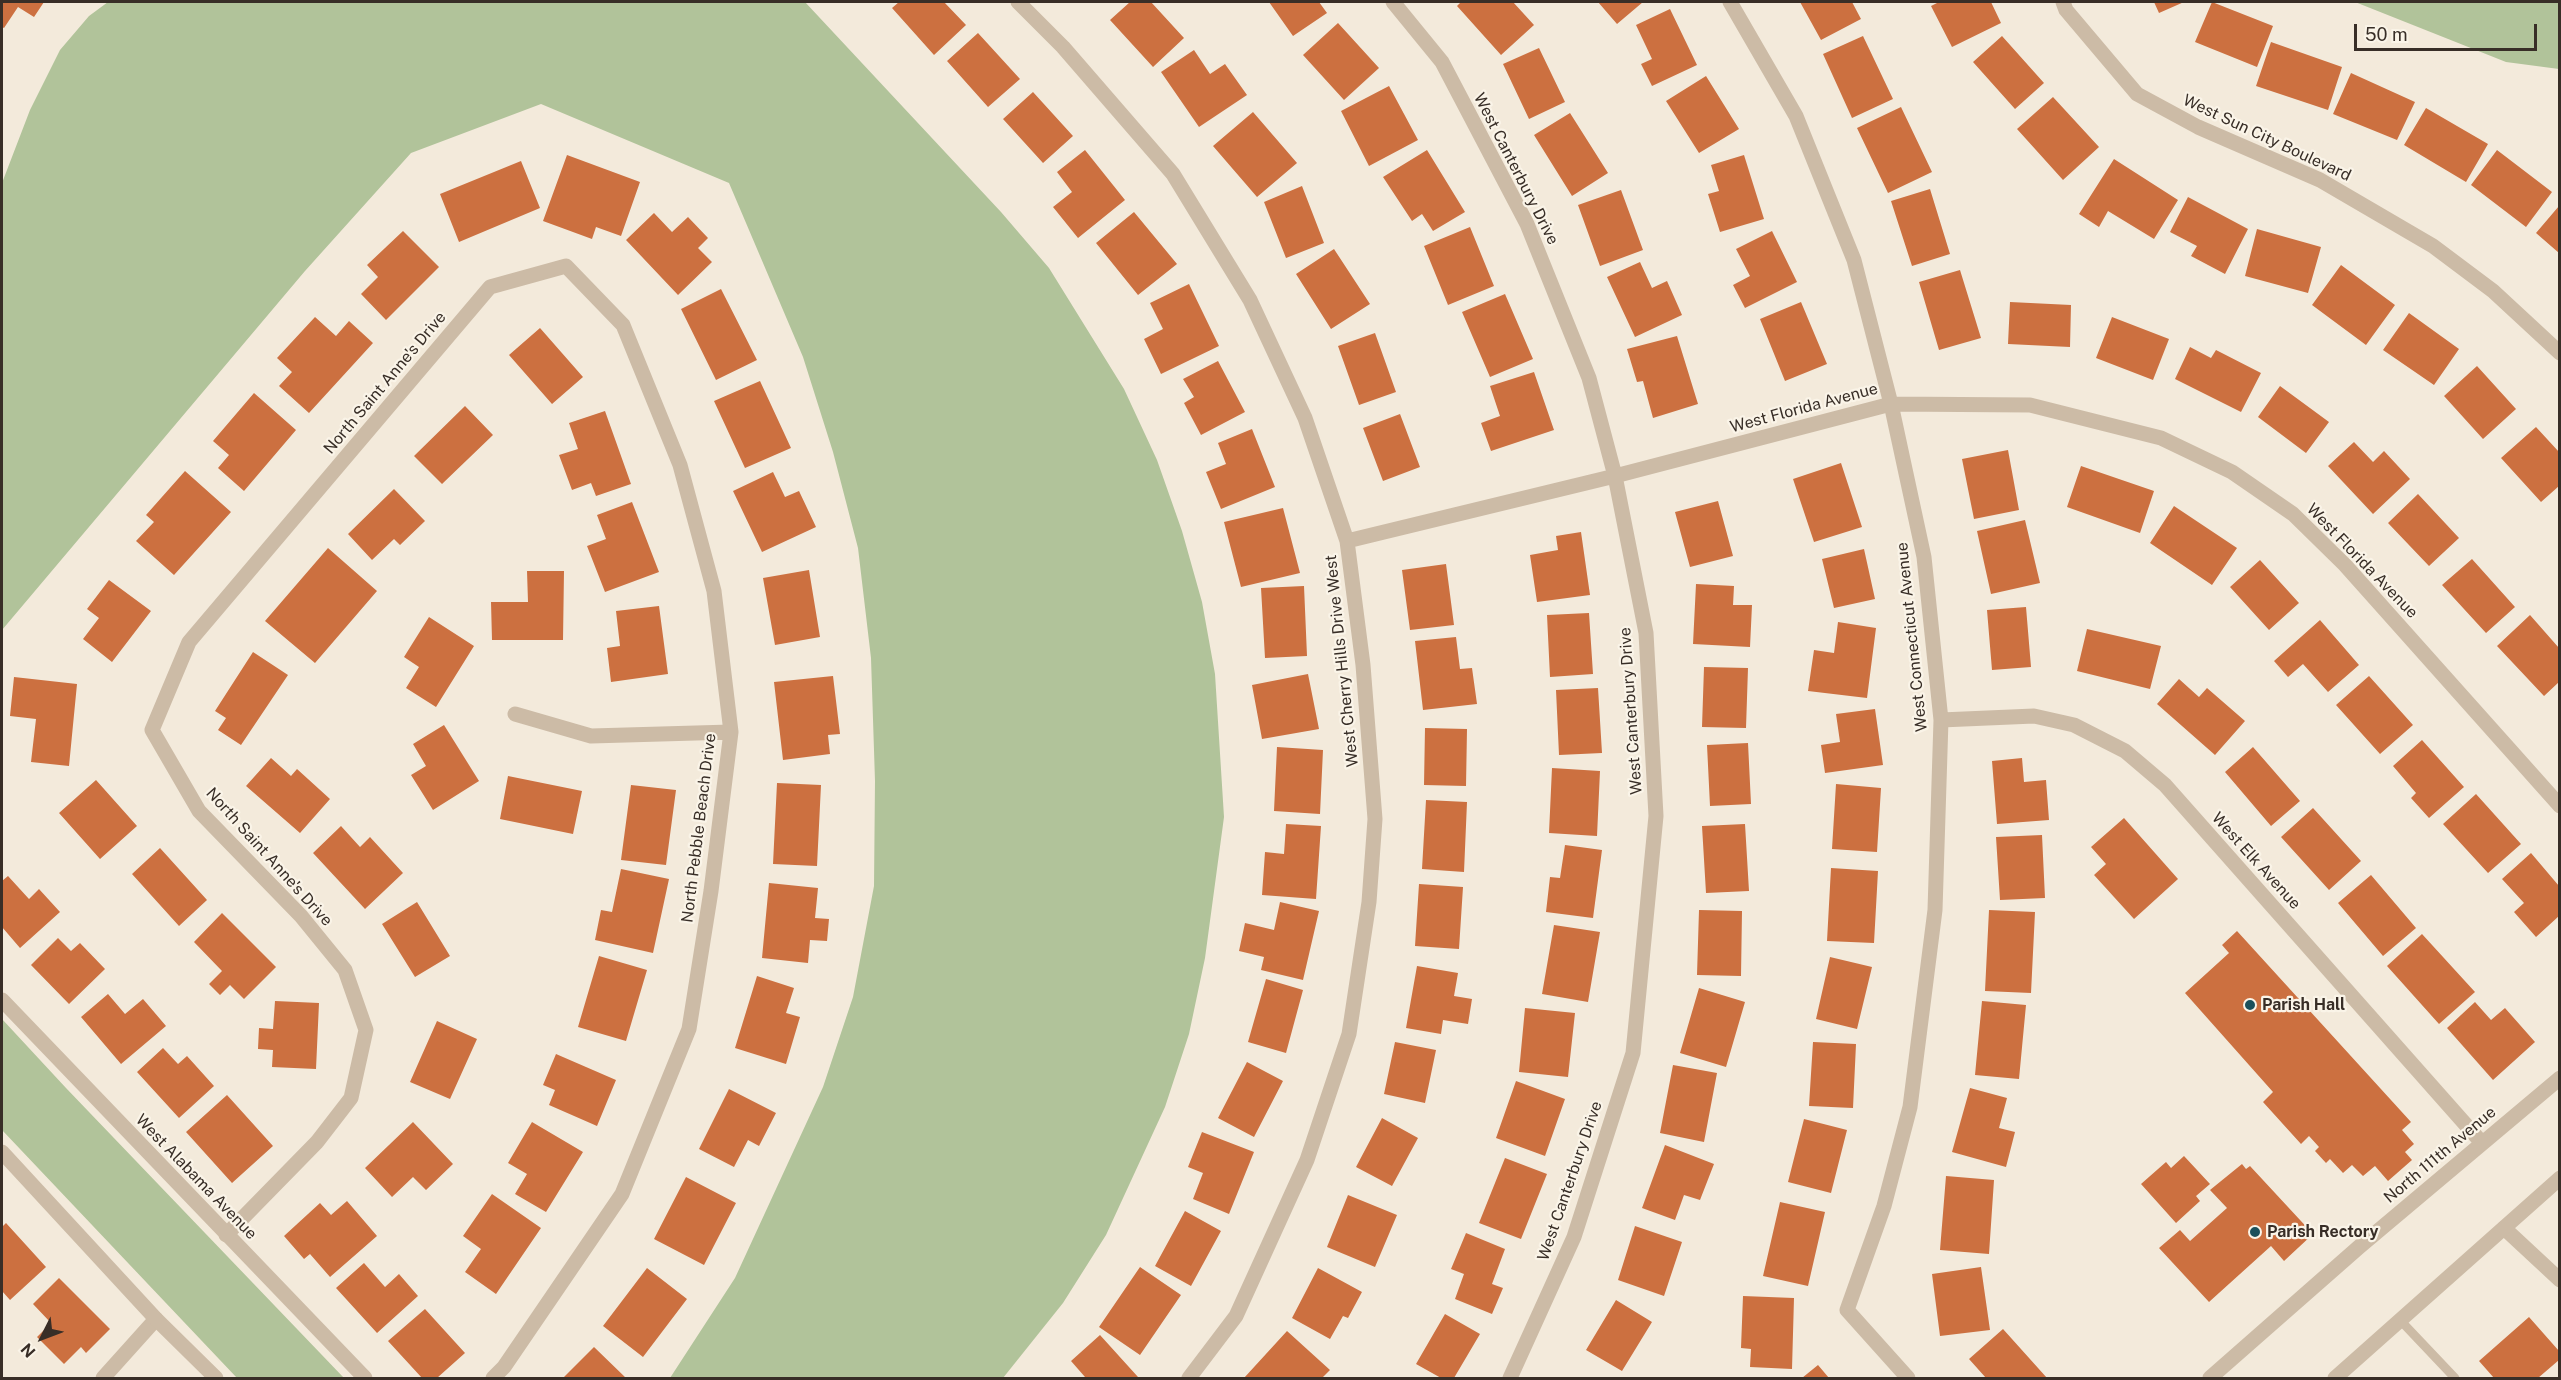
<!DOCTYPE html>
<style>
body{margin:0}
#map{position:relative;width:2561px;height:1380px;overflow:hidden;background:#f3eadb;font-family:"Public Sans",sans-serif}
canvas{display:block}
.frame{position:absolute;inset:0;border:3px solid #382e27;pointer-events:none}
.north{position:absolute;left:12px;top:1308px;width:60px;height:60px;-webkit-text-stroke:4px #faf4e8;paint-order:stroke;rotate:228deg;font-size:16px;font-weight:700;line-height:24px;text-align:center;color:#382e27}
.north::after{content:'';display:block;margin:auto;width:21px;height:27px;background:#382e27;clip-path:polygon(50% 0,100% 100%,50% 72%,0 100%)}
.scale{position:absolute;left:2354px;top:24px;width:183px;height:27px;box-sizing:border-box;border:3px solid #382e27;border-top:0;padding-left:8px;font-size:18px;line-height:21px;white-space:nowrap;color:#382e27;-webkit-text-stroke:4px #faf4e8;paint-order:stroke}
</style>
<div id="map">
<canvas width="2561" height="1380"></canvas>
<div class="frame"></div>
<div class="north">N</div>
<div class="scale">50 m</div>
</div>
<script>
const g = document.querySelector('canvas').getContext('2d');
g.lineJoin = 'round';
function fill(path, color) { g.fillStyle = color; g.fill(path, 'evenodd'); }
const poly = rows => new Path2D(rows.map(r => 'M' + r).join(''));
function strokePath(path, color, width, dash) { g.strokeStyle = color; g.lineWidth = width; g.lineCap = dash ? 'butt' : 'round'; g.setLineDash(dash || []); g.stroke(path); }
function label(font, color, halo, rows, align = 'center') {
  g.font = font + ' "Public Sans",sans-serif'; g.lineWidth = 4.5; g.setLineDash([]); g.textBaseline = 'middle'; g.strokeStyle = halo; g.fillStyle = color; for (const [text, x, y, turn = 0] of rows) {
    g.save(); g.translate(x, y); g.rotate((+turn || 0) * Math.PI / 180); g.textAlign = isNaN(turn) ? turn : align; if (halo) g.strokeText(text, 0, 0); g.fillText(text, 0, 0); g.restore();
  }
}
const green = poly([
 [108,2,805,2,1001,212,1049,268,1124,389,1157,460,1182,531,1202,602,1215,674,1224,817,1205,958,1189,1034,1165,1107,1106,1235,1063,1303,1003,1378,670,1378,735,1278,823,1087,853,997,874,886,875,781,871,658,858,548,833,452,803,357,729,183,541,104,411,153,305,271,2,630,2,183,30,110,60,50,89,16],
 [2355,2,2559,2,2559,69,2506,62],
 [2,1019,66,1088,344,1378,237,1378,2,1130]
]);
const building = poly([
 [2,2,44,2,34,17,18,7,4,28,2,27],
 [899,2,944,2,966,25,934,55,892,8],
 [1130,2,1151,2,1184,38,1153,67,1110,20],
 [1269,2,1319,2,1327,13,1293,36],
 [1461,2,1513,2,1534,25,1501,55,1457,6],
 [1598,2,1643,2,1617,24],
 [1800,2,1852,2,1861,19,1821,40],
 [1939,2,1991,2,2001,23,1952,47,1931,6],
 [2154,2,2184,2,2159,13],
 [2212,2,2273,26,2257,67,2195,42],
 [1670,9,1697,65,1652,86,1641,64,1652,59,1636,25],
 [1338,23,1379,68,1344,100,1303,55],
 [978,33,1020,79,988,107,947,61],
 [1863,36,1893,99,1852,118,1823,54],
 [2002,36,2044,83,2015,109,1973,62],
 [2271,42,2342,67,2328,110,2256,86],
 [1539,48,1565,102,1529,119,1503,64],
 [1194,50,1210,74,1225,64,1247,95,1199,127,1161,72],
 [2351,73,2415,102,2397,140,2333,114],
 [1706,76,1739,129,1699,153,1666,101],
 [1389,86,1418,140,1369,166,1341,111],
 [1033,92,1073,136,1043,163,1003,119],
 [2053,97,2099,147,2063,180,2017,129],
 [1901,107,1932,172,1888,193,1857,128],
 [2426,108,2488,144,2466,182,2404,145],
 [1253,112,1297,163,1257,197,1213,146],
 [1570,113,1608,173,1572,196,1534,135],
 [1085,150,1125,200,1078,238,1053,207,1072,192,1057,172],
 [1427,150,1465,212,1433,231,1422,214,1412,221,1383,177],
 [2497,150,2552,192,2526,227,2471,185],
 [567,155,640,182,621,236,596,227,592,239,543,221],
 [1744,155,1764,219,1720,232,1708,194,1719,191,1711,165],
 [2114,159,2178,200,2154,239,2108,211,2099,227,2079,214],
 [521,161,540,208,459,242,440,194],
 [1302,186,1324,243,1286,258,1264,202],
 [1930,189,1950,254,1912,266,1891,201],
 [1621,190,1643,250,1600,266,1578,205],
 [2188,197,2248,229,2225,274,2191,256,2197,246,2170,232],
 [2559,206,2559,253,2536,233],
 [1134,212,1177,264,1138,295,1096,243],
 [654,213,672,232,688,217,708,238,698,248,712,262,678,295,626,240],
 [1470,227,1494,286,1448,305,1424,246],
 [2257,229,2321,247,2308,293,2245,276],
 [403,231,439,267,386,320,361,294,378,277,367,265],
 [1772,231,1797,282,1745,308,1733,285,1750,276,1736,249],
 [1334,249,1370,304,1331,329,1296,274],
 [1640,262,1652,288,1667,281,1682,315,1635,337,1607,277],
 [2341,265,2395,305,2366,345,2312,305],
 [1960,270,1981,338,1939,350,1919,282],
 [1189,284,1219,346,1161,374,1144,339,1163,329,1150,303],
 [721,289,757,360,716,380,681,309],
 [1505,294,1533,359,1490,377,1462,312],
 [1801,302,1827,364,1785,381,1760,319],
 [2010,302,2071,305,2070,347,2008,344],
 [2409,313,2459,349,2434,385,2383,350],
 [315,317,336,336,349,321,373,343,309,413,279,386,292,372,277,358],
 [2112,317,2169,339,2153,380,2096,358],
 [540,328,583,377,552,404,509,355],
 [1375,333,1396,392,1359,405,1338,346],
 [1677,336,1698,404,1653,418,1643,381,1637,382,1627,349],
 [2190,347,2211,358,2216,350,2261,373,2241,412,2175,379],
 [1218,361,1245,412,1201,435,1184,403,1194,397,1183,379],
 [2477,366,2516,409,2483,439,2444,396],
 [1534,372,1554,430,1491,451,1481,423,1500,416,1490,386],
 [760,381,791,448,745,468,714,401],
 [2280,386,2329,422,2306,453,2258,417],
 [254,393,296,430,244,491,218,468,229,455,213,441],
 [465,406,493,435,442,484,414,456],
 [605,411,631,484,596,496,591,483,572,490,559,455,578,449,569,423],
 [1400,414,1420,467,1383,481,1363,428],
 [2536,427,2559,452,2559,486,2541,502,2501,458],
 [1252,429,1275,487,1221,509,1206,472,1226,464,1218,443],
 [2354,442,2373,462,2384,451,2410,479,2373,514,2328,466],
 [2008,450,2019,510,1974,519,1962,459],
 [1841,463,1862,527,1814,542,1793,479],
 [2081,466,2154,491,2140,533,2067,507],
 [185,471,231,512,174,575,136,541,154,522,146,515],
 [773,472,785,497,799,491,816,527,762,552,733,491],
 [394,489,425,521,400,545,394,539,372,560,348,534],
 [2418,494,2459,538,2429,566,2388,523],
 [1718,501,1733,556,1690,567,1675,512],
 [632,502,659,572,605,592,587,546,606,539,597,515],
 [2174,506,2237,548,2212,585,2150,543],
 [1283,508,1300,573,1241,587,1224,522],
 [2025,520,2040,583,1991,594,1977,531],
 [1581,532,1590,595,1537,602,1530,555,1558,550,1556,536],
 [328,548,377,591,315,663,265,621],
 [1864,549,1875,599,1834,608,1822,559],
 [2472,559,2515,607,2486,633,2442,585],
 [2260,560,2299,603,2269,630,2230,587],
 [1446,564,1454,625,1410,630,1402,570],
 [809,570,820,637,775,645,763,578],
 [527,571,564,571,563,640,492,640,491,602,528,602],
 [109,580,151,611,112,662,83,639,99,618,87,609],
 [1696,584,1734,586,1733,605,1752,605,1750,647,1693,644],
 [1304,586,1307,656,1265,658,1261,588],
 [659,606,668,674,611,682,607,648,620,646,616,611],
 [2026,607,2031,667,1992,670,1987,610],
 [1589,613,1593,674,1550,677,1547,615],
 [2530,615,2559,648,2559,682,2544,696,2497,646],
 [429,617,474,646,436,707,406,688,419,667,404,657],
 [2320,620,2359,665,2328,692,2303,664,2288,677,2274,661],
 [1838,622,1876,628,1867,698,1808,691,1814,650,1834,653],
 [2087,629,2161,646,2150,689,2077,671],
 [1456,637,1460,669,1472,668,1477,704,1423,710,1415,641],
 [253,652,288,675,241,745,218,730,226,718,215,711],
 [1704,667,1748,668,1746,728,1702,727],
 [1308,674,1319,729,1262,739,1252,685],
 [833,676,840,734,828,735,830,754,783,760,774,682],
 [2369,676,2413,725,2380,754,2336,705],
 [14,677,77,684,69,766,31,762,36,719,10,716],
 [2179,679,2199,697,2207,688,2245,721,2215,755,2157,704],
 [1598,688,1602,753,1559,755,1556,690],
 [1875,709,1883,765,1825,773,1821,745,1840,742,1836,714],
 [444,725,479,781,433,810,411,775,426,766,413,744],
 [1425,728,1467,729,1466,786,1424,785],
 [2422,740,2464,787,2429,818,2411,798,2416,793,2393,766],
 [1748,743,1751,804,1710,806,1707,745],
 [1277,747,1323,750,1320,814,1274,811],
 [2253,747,2300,801,2271,826,2225,772],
 [271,758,291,776,297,769,330,799,300,833,246,786],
 [2022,758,2024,782,2046,780,2049,820,1997,824,1992,761],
 [1552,768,1600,771,1597,836,1549,833],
 [508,776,582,791,573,834,500,819],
 [96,780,137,826,100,859,59,813],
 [777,783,821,785,817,866,773,864],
 [1836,784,1881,788,1877,852,1832,849],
 [631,785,676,790,666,865,621,860],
 [2476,794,2521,844,2488,873,2443,824],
 [1426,800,1467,802,1464,872,1422,869],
 [2313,808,2361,861,2329,890,2281,837],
 [2124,818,2178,879,2134,919,2094,875,2106,864,2091,847],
 [1286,824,1321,826,1316,899,1262,895,1265,852,1284,854],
 [1745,824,1749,891,1706,893,1702,826],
 [341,826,360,847,370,837,403,873,365,909,313,853],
 [2042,835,2045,898,2000,900,1996,837],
 [1565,845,1602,850,1593,918,1546,912,1550,877,1560,878],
 [160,848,207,900,179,926,132,874],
 [2531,853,2559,886,2559,916,2536,937,2514,912,2524,903,2502,879],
 [1831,868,1878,871,1874,943,1827,941],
 [621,869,669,879,653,953,595,940,601,910,612,912],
 [2371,875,2416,928,2383,956,2338,903],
 [8,876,29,899,39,889,60,912,20,948,2,927,2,881],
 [769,883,818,888,815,918,829,919,827,941,810,940,808,963,762,958],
 [1419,884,1463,887,1459,949,1415,946],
 [417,902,450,956,415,977,382,924],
 [1280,902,1319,911,1303,980,1261,970,1264,957,1239,951,1245,923,1274,930],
 [1699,910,1742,911,1741,976,1697,975],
 [1989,910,2035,912,2031,993,1985,991],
 [222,913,276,967,244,999,230,985,220,995,209,984,222,971,194,942],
 [1554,925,1600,932,1588,1002,1542,994],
 [2237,931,2411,1122,2402,1130,2414,1144,2405,1152,2412,1160,2388,1181,2375,1166,2363,1176,2352,1165,2343,1173,2330,1159,2326,1163,2315,1151,2319,1147,2309,1136,2301,1144,2263,1102,2273,1092,2185,993,2229,953,2222,945],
 [2422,934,2475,992,2439,1024,2387,966],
 [58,938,71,951,80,943,105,969,69,1004,31,965],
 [599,956,647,970,626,1041,578,1027],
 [1830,957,1872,967,1857,1029,1816,1019],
 [1417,966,1458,973,1454,996,1472,999,1468,1024,1443,1020,1441,1034,1406,1028],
 [757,976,794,988,786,1013,800,1017,786,1064,735,1048],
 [1266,979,1303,990,1286,1053,1248,1042],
 [1699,988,1745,1002,1726,1067,1680,1053],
 [108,994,125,1014,143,999,166,1026,121,1064,81,1017],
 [275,1001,319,1003,316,1069,272,1067,273,1050,258,1049,259,1028,273,1029],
 [1982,1001,2026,1005,2019,1079,1975,1075],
 [2475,1002,2491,1020,2505,1008,2535,1042,2493,1080,2447,1028],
 [1525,1008,1575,1013,1568,1077,1519,1072],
 [437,1021,477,1039,450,1099,410,1082],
 [1395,1042,1436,1050,1425,1103,1384,1094],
 [1813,1042,1856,1044,1853,1108,1809,1106],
 [163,1048,178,1064,187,1056,214,1086,179,1118,137,1072],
 [556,1054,616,1080,597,1126,549,1105,555,1090,543,1085],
 [1247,1062,1283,1081,1254,1137,1218,1118],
 [1673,1065,1717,1073,1704,1142,1660,1133],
 [1516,1081,1565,1099,1545,1156,1496,1138],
 [1970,1088,2007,1098,1999,1128,2015,1132,2006,1167,1952,1152],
 [729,1089,776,1113,759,1146,748,1140,734,1167,699,1149],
 [227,1095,273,1146,232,1183,186,1132],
 [1382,1118,1418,1138,1392,1186,1356,1167],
 [1804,1119,1847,1130,1831,1193,1788,1182],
 [413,1122,453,1164,426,1190,413,1177,392,1197,365,1168],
 [532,1122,583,1152,546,1212,515,1194,527,1174,508,1163],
 [1202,1132,1254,1152,1229,1214,1193,1199,1203,1173,1188,1167],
 [1665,1145,1714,1164,1700,1200,1684,1195,1675,1220,1642,1208],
 [2184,1156,2210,1184,2196,1196,2200,1201,2176,1223,2141,1184,2166,1162,2171,1168],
 [1505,1158,1547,1174,1521,1239,1479,1223],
 [2242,1164,2246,1169,2250,1166,2313,1234,2284,1261,2271,1246,2209,1302,2159,1248,2180,1230,2190,1241,2227,1208,2210,1190],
 [1946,1176,1994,1180,1989,1254,1940,1250],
 [686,1177,736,1203,704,1265,654,1239],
 [492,1194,541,1228,496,1294,465,1272,481,1249,463,1236],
 [1348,1195,1397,1215,1375,1267,1327,1247],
 [347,1201,377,1236,330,1277,310,1254,304,1259,284,1236,320,1203,331,1215],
 [1780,1202,1825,1212,1808,1286,1763,1276],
 [1185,1211,1221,1231,1191,1286,1155,1266],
 [6,1223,46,1267,10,1300,2,1291,2,1227],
 [1635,1226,1682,1242,1664,1296,1618,1280],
 [1466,1233,1505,1249,1492,1284,1503,1288,1492,1314,1455,1299,1464,1274,1451,1269],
 [364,1263,385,1287,399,1274,418,1296,377,1333,336,1288],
 [1140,1267,1181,1295,1140,1355,1099,1327],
 [1981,1267,1990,1330,1940,1336,1932,1274],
 [647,1268,687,1299,643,1357,603,1326],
 [1318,1268,1362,1292,1348,1318,1343,1316,1330,1339,1292,1318],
 [59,1278,110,1329,86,1353,81,1347,64,1364,37,1337,51,1323,33,1304],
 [1743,1296,1794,1298,1792,1369,1750,1367,1751,1349,1741,1348],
 [1616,1300,1652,1322,1622,1371,1586,1350],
 [425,1309,465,1353,437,1378,422,1378,388,1341],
 [1445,1314,1480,1334,1454,1378,1441,1378,1416,1364],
 [2529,1317,2559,1351,2559,1360,2538,1378,2494,1378,2479,1361],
 [2003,1329,2047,1378,1986,1378,1969,1359],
 [1287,1331,1330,1370,1322,1378,1244,1378],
 [1100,1335,1138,1377,1137,1378,1083,1378,1085,1377,1071,1361],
 [594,1347,626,1378,563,1378],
 [1818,1365,1829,1378,1802,1378]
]);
const service = poly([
 [2400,1320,2455,1378]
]);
const minor = poly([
 [1018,2,1063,47,1173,174,1250,300,1305,418,1347,541,1363,665,1375,819,1369,902,1349,1034,1307,1160,1236,1316,1189,1378],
 [1393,2,1442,62,1527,224,1589,378,1615,476,1646,633,1656,816,1633,1053,1574,1237,1510,1378],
 [1730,2,1796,116,1854,260,1891,404,1924,557,1941,720,1935,910,1910,1107,1884,1206,1847,1310,1908,1378],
 [2063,2,2066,10,2137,94,2198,127,2320,180,2433,246,2493,291,2560,353],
 [1347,541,1615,476,1891,404,2030,405,2161,438,2232,472,2293,514,2345,565,2560,806],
 [515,714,591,736,731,732],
 [1941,720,2034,716,2074,725,2125,751,2165,785,2482,1143],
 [2504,1228,2560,1280],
 [226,1235,317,1142,351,1098,366,1030,345,970,301,916,199,811,152,730,189,642,490,287,566,266,623,325,680,465,714,591,731,732,711,891,689,1029,622,1194,504,1367,493,1378],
 [103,1378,156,1319],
 [2210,1378,2359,1247,2560,1078]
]);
const tertiary = poly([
 [2,1000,365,1378],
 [2,1152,156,1319,216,1378],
 [2335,1378,2560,1178]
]);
const markers = [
 [2250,1005,6,"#1b505b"],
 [2255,1232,6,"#1b505b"]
];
const streetNames = [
 ["West Sun City Boulevard",2267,138,25],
 ["West Canterbury Drive",1516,169,63],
 ["North Saint Anne's Drive",385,383,-50],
 ["West Florida Avenue",1804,408,-15],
 ["West Florida Avenue",2362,561,46],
 ["West Connecticut Avenue",1912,637,-96],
 ["West Cherry Hills Drive West",1342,661,-96],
 ["West Canterbury Drive",1631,711,-94],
 ["North Pebble Beach Drive",699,828,-83],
 ["North Saint Anne's Drive",269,857,48],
 ["West Elk Avenue",2256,861,48],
 ["North 111th Avenue",2440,1155,-40],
 ["West Alabama Avenue",196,1177,46],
 ["West Canterbury Drive",1570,1181,-71]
];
const poiNames = [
 ["Parish Hall",2262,1005],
 ["Parish Rectory",2267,1232]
];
fill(green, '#b1c39a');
fill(building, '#cc7040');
strokePath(service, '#ccbba6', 9);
strokePath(minor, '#ccbba6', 15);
strokePath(tertiary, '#ccbba6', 15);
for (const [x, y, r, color] of markers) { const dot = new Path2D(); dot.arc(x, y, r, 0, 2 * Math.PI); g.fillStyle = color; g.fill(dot); strokePath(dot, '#faf4e8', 2); }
label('16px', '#382e27', '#faf4e8', streetNames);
label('bold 16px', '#382e27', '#faf4e8', poiNames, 'left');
</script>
